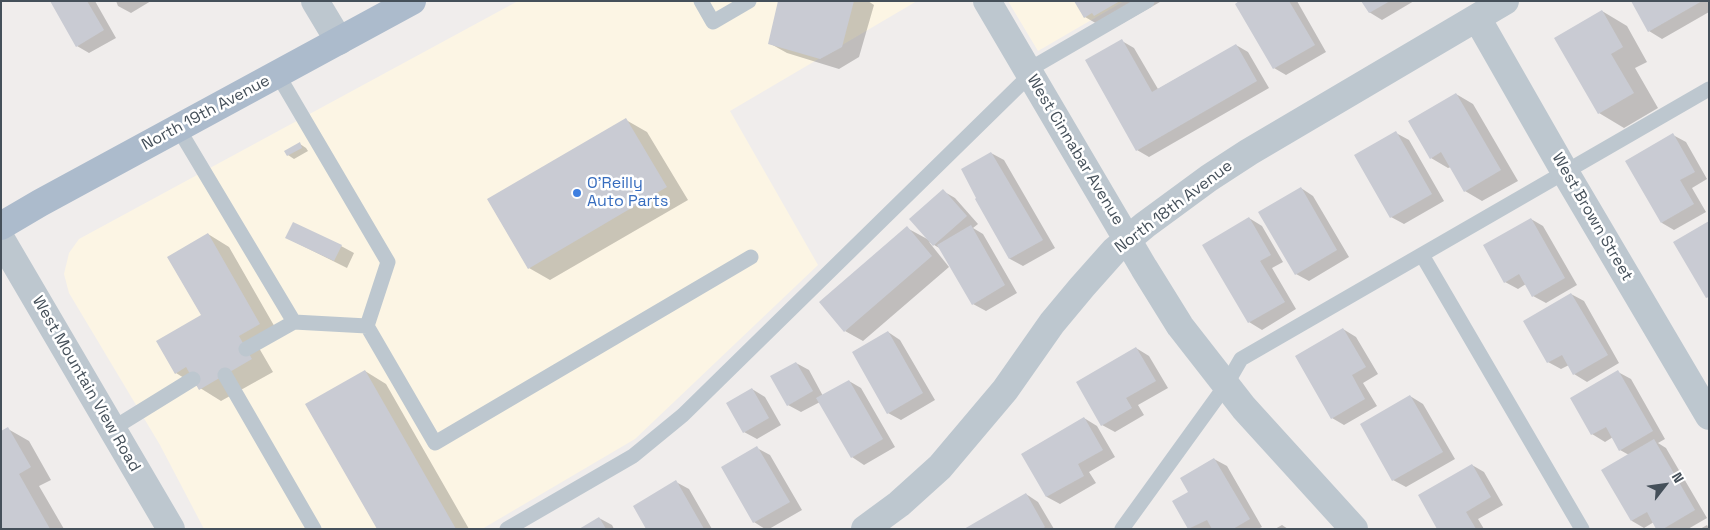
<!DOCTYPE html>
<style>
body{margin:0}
#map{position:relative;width:1710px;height:530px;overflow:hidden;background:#f0edec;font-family:"Space Grotesk",sans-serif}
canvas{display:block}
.frame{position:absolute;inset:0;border:2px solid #45505a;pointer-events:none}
.north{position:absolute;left:1640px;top:460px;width:50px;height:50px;-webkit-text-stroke:4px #fff;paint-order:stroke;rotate:60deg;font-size:14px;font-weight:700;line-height:20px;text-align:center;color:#45505a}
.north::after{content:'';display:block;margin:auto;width:18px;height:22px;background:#45505a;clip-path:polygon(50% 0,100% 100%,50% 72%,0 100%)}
</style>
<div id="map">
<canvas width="1710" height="530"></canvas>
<div class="frame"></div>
<div class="north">N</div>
</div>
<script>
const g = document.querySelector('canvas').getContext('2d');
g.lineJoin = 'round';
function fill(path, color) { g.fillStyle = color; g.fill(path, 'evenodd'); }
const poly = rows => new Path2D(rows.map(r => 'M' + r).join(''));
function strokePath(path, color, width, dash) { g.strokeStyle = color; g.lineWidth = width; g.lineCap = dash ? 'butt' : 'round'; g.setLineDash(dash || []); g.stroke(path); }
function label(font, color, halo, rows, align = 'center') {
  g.font = font + ' "Space Grotesk",sans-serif'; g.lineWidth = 5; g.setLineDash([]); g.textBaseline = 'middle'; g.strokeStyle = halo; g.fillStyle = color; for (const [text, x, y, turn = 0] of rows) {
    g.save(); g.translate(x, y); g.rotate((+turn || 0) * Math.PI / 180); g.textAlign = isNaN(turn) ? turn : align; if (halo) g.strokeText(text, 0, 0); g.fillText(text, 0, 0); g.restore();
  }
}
const commercial = poly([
 [518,1,917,1,730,111,818,265,635,439,482,529,204,529,160,445,69,293,64,274,69,253,79,239],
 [1008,1,1124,1,1038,51]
]);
const shadow = poly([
 [51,1,95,1,116,38,89,53,77,46],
 [116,1,151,1,131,13,118,6],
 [780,1,868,1,874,5,859,57,839,69,787,53,769,43],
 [1075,1,1160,1,1160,2,1116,27,1106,29,1085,17],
 [1242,1,1297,1,1326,52,1286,75,1274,68],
 [1363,1,1414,1,1382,20,1369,12],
 [1632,1,1709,1,1709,12,1662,39,1649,31],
 [1602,11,1627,26,1647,62,1635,68,1658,108,1624,128,1599,113],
 [1122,41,1134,48,1158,89,1236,45,1248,52,1269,88,1149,157,1137,150],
 [1456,94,1473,104,1518,181,1482,201,1465,191,1451,167,1448,168,1431,158],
 [626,120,647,132,688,200,550,280,529,268],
 [1396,133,1409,140,1444,201,1404,224,1391,217],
 [1673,135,1686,142,1707,179,1692,188,1706,212,1674,230,1662,223],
 [300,144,306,148,308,151,294,159,288,155],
 [991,153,1004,160,1055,248,1023,266,1010,259,976,199],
 [1301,188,1313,196,1349,257,1309,281,1296,274],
 [943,191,955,198,978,224,973,228,983,234,1017,293,986,311,973,304,941,249,929,242,949,267,863,341,845,331,907,228,929,240],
 [1249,218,1262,226,1283,262,1272,268,1296,309,1262,330,1249,322],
 [1531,219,1543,226,1577,285,1546,303,1533,296,1526,284,1518,289,1505,282],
 [208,234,229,247,280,336,259,348,273,372,221,401,176,373,202,315],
 [287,238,341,246,354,253,347,268],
 [1571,294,1584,301,1619,363,1587,382,1574,374,1569,365,1561,369,1548,362],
 [1343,329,1356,337,1378,374,1363,383,1377,406,1344,425,1332,418],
 [888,332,900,340,935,400,901,420,888,413],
 [1136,348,1149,356,1168,388,1138,405,1144,415,1115,432,1102,425],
 [796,363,809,370,823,396,849,381,861,388,895,447,864,465,852,457,820,402,801,412,788,405],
 [365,371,386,384,469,529,378,529],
 [1618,372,1631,379,1665,439,1658,443,1666,448,1707,518,1688,529,1658,529,1654,522,1644,528,1632,521,1629,455,1620,450,1613,437,1605,442,1592,434],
 [752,389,765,397,781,425,757,439,744,432],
 [1410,396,1423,404,1455,459,1406,487,1393,480],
 [1084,418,1097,426,1115,457,1089,472,1096,483,1060,504,1047,497,1022,454],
 [8,429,29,441,51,480,39,486,64,529,1,529],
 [757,448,770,455,802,510,769,529,765,529,754,522,723,468],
 [1214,459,1227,466,1262,527,1258,529,1189,529,1174,501,1190,492],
 [1472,465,1484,472,1503,505,1478,519,1484,529,1439,529],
 [676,482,689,489,712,529,648,529],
 [1026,494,1038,502,1054,529,966,529],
 [599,518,612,525,614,529,581,529],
 [1282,525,1288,529,1275,529],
 [1707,525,1709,529,1700,529]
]);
const building = poly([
 [50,1,87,1,104,30,76,47],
 [778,1,854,1,842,47,820,59,768,44],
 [1074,1,1120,1,1094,16,1092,13,1084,18],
 [1239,1,1289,1,1315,45,1273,69,1235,4],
 [1361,1,1390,1,1369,13],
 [1631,1,1702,1,1648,32],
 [1602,10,1623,47,1611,54,1634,93,1598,114,1554,38],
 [1122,39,1152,92,1236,44,1257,81,1136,151,1085,60],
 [1456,93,1501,170,1464,192,1441,152,1430,159,1408,121],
 [626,118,667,187,528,269,487,199],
 [1396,131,1432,194,1390,218,1354,155],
 [1673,133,1695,172,1680,180,1694,204,1661,223,1625,161],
 [300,142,302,148,287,156,284,151],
 [991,152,1043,240,1009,259,975,199,976,198,961,169],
 [1301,187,1337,250,1295,275,1258,212],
 [943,189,967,216,933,246,909,219],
 [1249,217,1271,255,1260,261,1285,302,1248,323,1202,245],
 [1531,218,1565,278,1532,297,1519,274,1504,283,1483,245],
 [1709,221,1709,297,1706,298,1673,242],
 [293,222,342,245,334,261,285,238],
 [971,225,1005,285,972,305,937,245],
 [907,226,932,256,844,332,819,302],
 [208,233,260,324,239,336,252,359,199,390,186,367,175,374,156,341,201,315,167,257],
 [1571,293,1608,355,1573,375,1562,355,1547,363,1523,321],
 [1343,328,1366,367,1352,375,1365,399,1331,419,1295,356],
 [888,331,923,393,887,414,852,352],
 [1136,347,1156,381,1126,398,1132,408,1101,426,1076,382],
 [796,362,813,391,787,406,770,376],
 [365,370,456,529,377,529,305,404],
 [1618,370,1653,431,1619,451,1606,427,1591,435,1570,398],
 [849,380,883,439,851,458,816,398],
 [752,388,769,418,743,433,726,403],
 [1410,395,1443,452,1392,481,1360,424],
 [1084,417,1103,450,1078,464,1084,476,1046,497,1021,454],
 [8,427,31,467,19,474,50,529,1,529,1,431],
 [1654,439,1695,510,1663,529,1656,529,1647,512,1631,521,1601,470],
 [757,446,790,502,753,523,721,467],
 [1214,458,1250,519,1233,529,1212,529,1207,520,1188,529,1172,501,1188,492,1180,478],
 [1472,464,1491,497,1466,512,1476,529,1437,529,1418,495],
 [676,480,704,529,646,529,633,506],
 [1026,493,1045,527,1042,529,964,529],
 [599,517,606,529,579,529]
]);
const lane = poly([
 [701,1,713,22,749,1],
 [1028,70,1147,1],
 [278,75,388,262,367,326],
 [178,128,294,322,367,326,435,443,751,257],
 [1422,255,1582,529],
 [246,349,294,322],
 [225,375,314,529],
 [112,429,193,379],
 [507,529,633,456,683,415,1030,75],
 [1122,529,1226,385,1241,359,1709,89]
]);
const street = poly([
 [315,1,339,41],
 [987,1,1144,268,1180,326,1244,408,1354,529],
 [1477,18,1565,172,1709,416],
 [1,239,171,529],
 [865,529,899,504,940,467,1005,390,1052,323,1082,287,1114,251,1145,225,1209,178,1249,152,1505,1]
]);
const primary = poly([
 [1,226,40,203,412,1]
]);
const markers = [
 [577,193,5,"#3f7fe0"]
];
const streetNames = [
 ["North 19th Avenue",206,113,-28],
 ["West Cinnabar Avenue",1075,150,59],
 ["North 18th Avenue",1174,207,-37],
 ["West Brown Street",1592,217,60],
 ["West Mountain View Road",86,384,60]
];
const shopNames = [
 ["O'Reilly",587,184],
 ["Auto Parts",587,202]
];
fill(commercial, '#fcf5e4');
fill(shadow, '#0003');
fill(building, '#c9cbd3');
strokePath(lane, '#bdc7cf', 15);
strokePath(street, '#bdc7cf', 28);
strokePath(primary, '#acbbcc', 28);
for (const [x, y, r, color] of markers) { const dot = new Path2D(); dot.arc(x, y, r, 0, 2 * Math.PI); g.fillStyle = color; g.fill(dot); strokePath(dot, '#fff', 2); }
label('16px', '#45505a', '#fff', streetNames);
label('16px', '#366cbe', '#fff', shopNames, 'left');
</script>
